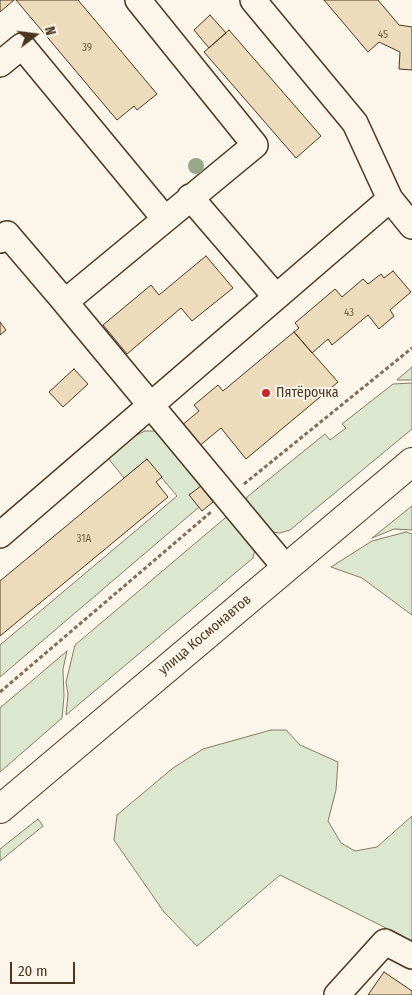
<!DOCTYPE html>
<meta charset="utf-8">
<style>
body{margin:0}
#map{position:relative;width:412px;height:995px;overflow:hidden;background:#fbf6e9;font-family:"Fira Sans Condensed",sans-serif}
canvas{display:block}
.north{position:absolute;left:10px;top:10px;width:50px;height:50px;-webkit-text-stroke:4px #fbf6e9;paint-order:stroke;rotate:75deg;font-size:14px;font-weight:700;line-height:20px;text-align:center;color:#4a3520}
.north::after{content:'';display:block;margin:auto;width:18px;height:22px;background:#4a3520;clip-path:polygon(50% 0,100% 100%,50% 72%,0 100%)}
.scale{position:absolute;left:10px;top:962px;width:65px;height:22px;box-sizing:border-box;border:2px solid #4a3520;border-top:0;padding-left:6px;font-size:15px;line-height:18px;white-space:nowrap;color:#4a3520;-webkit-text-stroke:4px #fbf6e9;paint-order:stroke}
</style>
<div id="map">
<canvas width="412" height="995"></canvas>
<div class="north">N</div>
<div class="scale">20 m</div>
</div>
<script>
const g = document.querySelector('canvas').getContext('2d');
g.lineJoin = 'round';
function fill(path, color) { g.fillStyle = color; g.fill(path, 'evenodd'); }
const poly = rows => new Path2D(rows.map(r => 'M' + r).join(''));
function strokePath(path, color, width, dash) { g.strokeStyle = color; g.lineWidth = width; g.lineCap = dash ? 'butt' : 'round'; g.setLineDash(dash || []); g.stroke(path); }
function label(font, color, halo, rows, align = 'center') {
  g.font = font + ' "Fira Sans Condensed",sans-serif'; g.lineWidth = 4; g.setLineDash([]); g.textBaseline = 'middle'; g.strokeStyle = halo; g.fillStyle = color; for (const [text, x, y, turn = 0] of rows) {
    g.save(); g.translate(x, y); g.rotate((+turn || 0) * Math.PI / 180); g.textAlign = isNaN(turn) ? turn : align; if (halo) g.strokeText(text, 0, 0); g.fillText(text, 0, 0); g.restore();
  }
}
const green = poly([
 [412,367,412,380,397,380,412,367],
 [412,383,412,429,290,530,280,533,271,532,246,502,247,497,325,434,330,440,346,428,342,424,393,384,412,383],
 [145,431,156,431,212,496,0,677,0,645,177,496,147,460,124,478,108,458,133,437,145,431],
 [412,506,412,530,394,529,372,538,412,506],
 [231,513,255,549,253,558,66,715,68,694,66,682,75,645,231,513],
 [406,532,412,534,412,615,362,578,331,567,372,541,406,532],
 [67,651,63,669,64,696,62,718,0,772,0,708,67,651],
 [271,730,286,730,300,745,338,762,336,790,328,821,341,843,355,851,377,847,412,816,412,941,280,875,197,946,164,912,114,840,117,815,173,768,203,749,271,730],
 [38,819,43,826,0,861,0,849,38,819]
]);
const building = poly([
 [0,0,14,0,0,12,0,0],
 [16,0,78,0,157,94,137,110,134,106,117,120,16,0],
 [324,0,378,0,399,25,412,27,412,70,399,69,400,52,379,42,368,52,324,0],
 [210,15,226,33,209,48,194,30,210,15],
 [229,30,321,136,296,158,204,52,229,30],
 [206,256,233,288,192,321,181,308,127,354,103,325,151,285,159,295,206,256],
 [393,271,411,292,390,310,394,316,379,329,368,315,332,345,328,339,312,353,294,332,299,328,295,323,335,289,342,297,363,279,368,284,381,274,384,278,393,271],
 [0,322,6,330,0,335,0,322],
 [294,332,338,382,246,459,221,428,198,447,181,426,199,411,194,405,218,385,223,391,294,332],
 [74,369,88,384,63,407,49,392,74,369],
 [147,459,162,477,156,482,168,497,0,636,0,581,147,459],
 [201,486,213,502,202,511,189,495,201,486],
 [384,972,412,991,412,995,368,995,384,972]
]);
const path = poly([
 [244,484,412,348],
 [0,692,211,512]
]);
const minor = poly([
 [138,0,255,145,65,302,285,567],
 [253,0,355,123,390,199],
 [0,64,22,46,165,219],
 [190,197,276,297],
 [0,240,7,234,65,302],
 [0,535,390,199,412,226],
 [337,995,385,942,412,956]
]);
const major = poly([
 [0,809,412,462]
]);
const trees = [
 [196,166]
];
const markers = [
 [266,393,5,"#c62828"]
];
const numberNames = [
 ["45",383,35],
 ["39",87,48],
 ["43",349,313],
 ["31А",84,539]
];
const poiNames = [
 ["Пятёрочка",276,393]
];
const streetNames = [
 ["улица Космонавтов",205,635,-40]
];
fill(green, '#dce7d0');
strokePath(green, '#887966', 1);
fill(building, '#ecdcbc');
strokePath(building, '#4a3520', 1);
strokePath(minor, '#4a3520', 28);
strokePath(major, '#4a3520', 30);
strokePath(path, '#7f6f5c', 3, [4, 2.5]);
strokePath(minor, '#fbf6e9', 25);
strokePath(major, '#fbf6e9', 28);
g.fillStyle = '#96a887';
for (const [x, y] of trees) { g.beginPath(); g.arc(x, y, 8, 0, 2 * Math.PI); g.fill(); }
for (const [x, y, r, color] of markers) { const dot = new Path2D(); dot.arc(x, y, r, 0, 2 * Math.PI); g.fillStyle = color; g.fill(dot); strokePath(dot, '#fbf6e9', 2); }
label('11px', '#725f47', null, numberNames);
label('14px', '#4a3520', '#fbf6e9', poiNames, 'left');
label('14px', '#4a3520', '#fbf6e9', streetNames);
</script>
